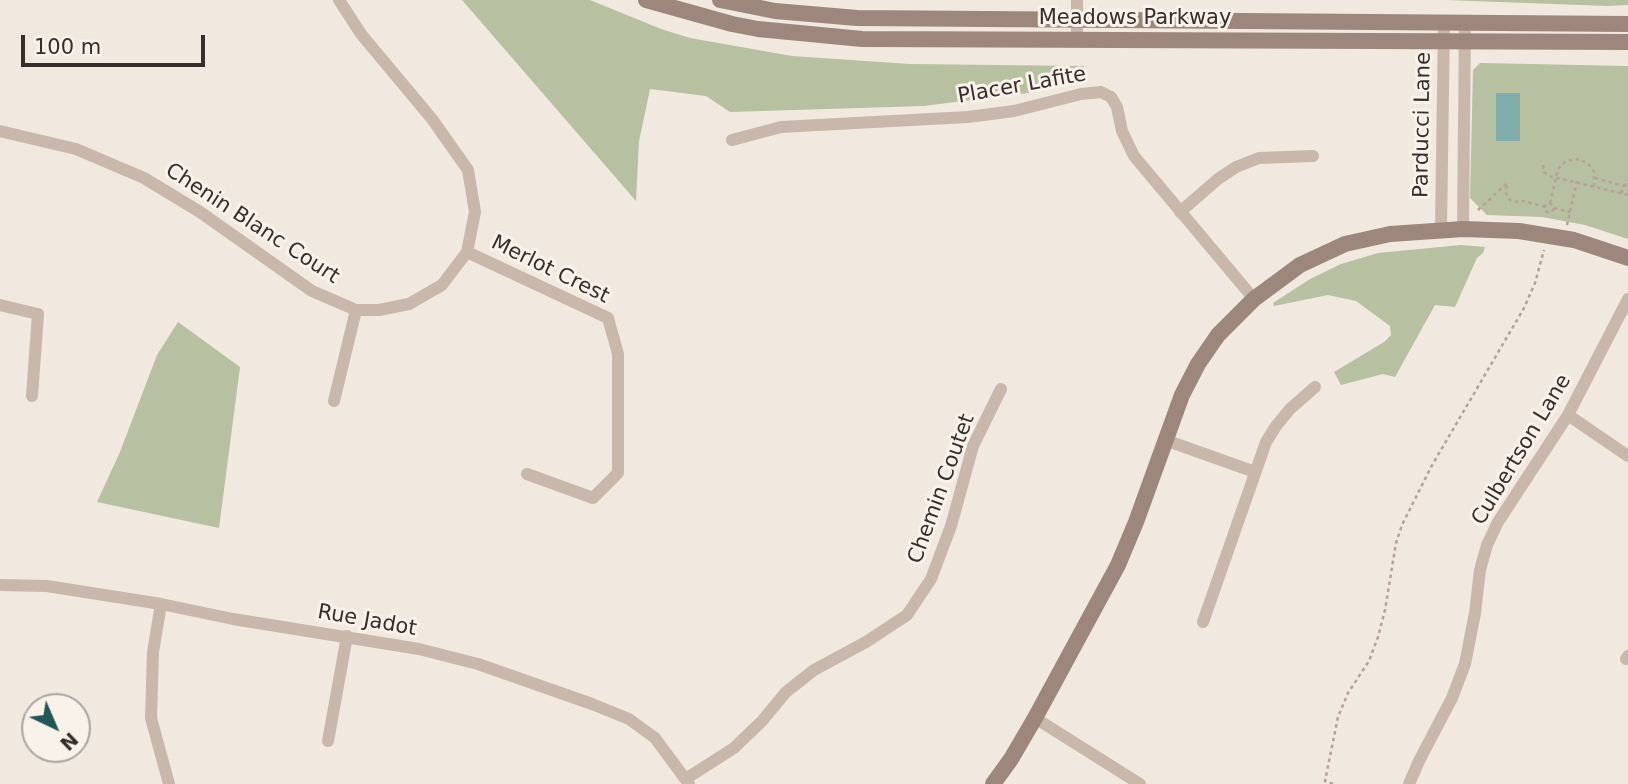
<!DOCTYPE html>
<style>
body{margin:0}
#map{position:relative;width:1628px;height:784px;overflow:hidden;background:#f1e8df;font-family:"DejaVu Sans",sans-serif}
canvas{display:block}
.north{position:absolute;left:21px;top:693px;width:70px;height:70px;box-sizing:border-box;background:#f9f2eb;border:2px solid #aba39e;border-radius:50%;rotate:136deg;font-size:19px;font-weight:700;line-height:28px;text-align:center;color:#372d2a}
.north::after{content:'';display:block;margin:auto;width:24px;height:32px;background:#225657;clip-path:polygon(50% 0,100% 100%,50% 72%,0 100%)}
.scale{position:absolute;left:21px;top:35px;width:184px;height:32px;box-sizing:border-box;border:4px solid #372d2a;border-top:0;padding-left:9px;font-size:21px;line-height:24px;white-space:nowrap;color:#372d2a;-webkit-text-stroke:5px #f9f2eb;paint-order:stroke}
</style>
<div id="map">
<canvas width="1628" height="784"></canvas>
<div class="north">N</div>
<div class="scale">100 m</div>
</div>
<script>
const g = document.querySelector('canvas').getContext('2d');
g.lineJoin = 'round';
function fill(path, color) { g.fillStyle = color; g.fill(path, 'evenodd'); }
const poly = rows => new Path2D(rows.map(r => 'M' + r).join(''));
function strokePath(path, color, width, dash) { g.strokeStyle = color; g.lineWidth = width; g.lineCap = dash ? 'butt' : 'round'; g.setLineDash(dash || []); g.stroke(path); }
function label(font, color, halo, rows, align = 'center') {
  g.font = font + ' "DejaVu Sans",sans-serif'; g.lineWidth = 6; g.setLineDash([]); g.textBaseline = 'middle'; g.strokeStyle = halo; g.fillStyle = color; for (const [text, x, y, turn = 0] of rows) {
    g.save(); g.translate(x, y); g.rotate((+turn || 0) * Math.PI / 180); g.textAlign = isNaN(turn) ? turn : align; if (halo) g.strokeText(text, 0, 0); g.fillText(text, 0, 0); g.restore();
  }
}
const green = poly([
 [462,0,590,0,661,29,690,38,792,56,910,64,1084,66,1083,74,1074,76,1061,85,1036,92,923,106,730,112,706,96,650,89,639,141,636,201],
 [1446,0,1628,0,1628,5,1607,6],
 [1480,63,1628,66,1628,239,1585,225,1542,217,1487,215,1470,198,1473,70],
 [1461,245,1485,247,1483,253,1477,258,1455,307,1435,305,1395,377,1383,374,1341,385,1334,372,1384,342,1391,335,1390,326,1356,301,1328,295,1274,306,1273,303,1310,279,1341,264,1378,253],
 [178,322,240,367,219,528,97,502,120,452,157,355]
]);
const water = poly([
 [1496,93,1520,93,1520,141,1496,141]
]);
const path = poly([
 [1543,165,1544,172,1549,176,1628,195],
 [1595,178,1624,186],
 [1621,193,1628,180],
 [1550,203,1558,169,1566,161,1577,159,1588,163,1594,172,1594,186],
 '1544.5 208a4.5 4.5 0 1 1 9 0a4.5 4.5 0 1 1-9 0Z',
 [1554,208,1570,212],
 [1478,210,1507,183,1506,194,1510,200,1513,202,1524,201,1545,207],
 [1567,225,1577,181],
 [1333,784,1325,781,1338,717,1348,693,1369,661,1378,637,1385,610,1396,543,1402,525,1431,467,1524,308,1535,283,1544,250]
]);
const street = poly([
 [1077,0,1077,40],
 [0,131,76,149,144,178,200,212,312,291,356,310,379,310,409,304,442,285,467,252,475,212,468,170,432,119,361,34,339,0],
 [732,140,781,127,968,117,1014,111,1081,94,1101,92,1111,97,1117,107,1122,131,1134,156,1254,299],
 [1180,212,1218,179,1236,167,1259,158,1313,156],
 [1441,229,1444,22],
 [1463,229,1465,22],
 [467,252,608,318,618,354,618,473,593,498,527,474],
 [0,305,38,314,32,396],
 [334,401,356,310],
 [1568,415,1628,456],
 [1165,440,1255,472],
 [0,585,47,586,161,604,233,619,419,649,478,664,592,704,629,719,655,738,689,784],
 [161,604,153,652,151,718,169,784],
 [1203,622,1266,442,1276,426,1290,409,1315,387],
 [1626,659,1628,656],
 [1035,718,1140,784],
 [328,741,347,636],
 [687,778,734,748,762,721,786,692,814,670,866,642,907,615,931,579,951,526,973,446,1001,389],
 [1409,784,1419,761,1452,698,1465,664,1475,613,1480,570,1487,545,1498,522,1568,415,1628,299]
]);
const secondary = poly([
 [646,0,732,24,758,29,862,39,1628,42],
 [720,0,775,11,857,18,1628,24],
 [993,784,1011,759,1035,718,1118,565,1136,522,1182,395,1198,364,1218,335,1254,299,1300,265,1345,244,1390,234,1463,229,1519,231,1574,240,1628,258]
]);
const streetNames = [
 ["Meadows Parkway",1135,19],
 ["Placer Lafite",1022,86,-10],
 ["Parducci Lane",1423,125,-89],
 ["Chenin Blanc Court",252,224,33],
 ["Merlot Crest",550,270,26],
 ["Culbertson Lane",1522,450,-59],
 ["Chemin Coutet",942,489,-70],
 ["Rue Jadot",367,621,10]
];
fill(green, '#b7c0a0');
fill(water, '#80adac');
strokePath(path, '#b5a196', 2.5, [3.5, 3.5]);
strokePath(street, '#c9b7ab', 12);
strokePath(secondary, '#9d877d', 16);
label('21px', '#372d2a', '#f9f2eb', streetNames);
</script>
